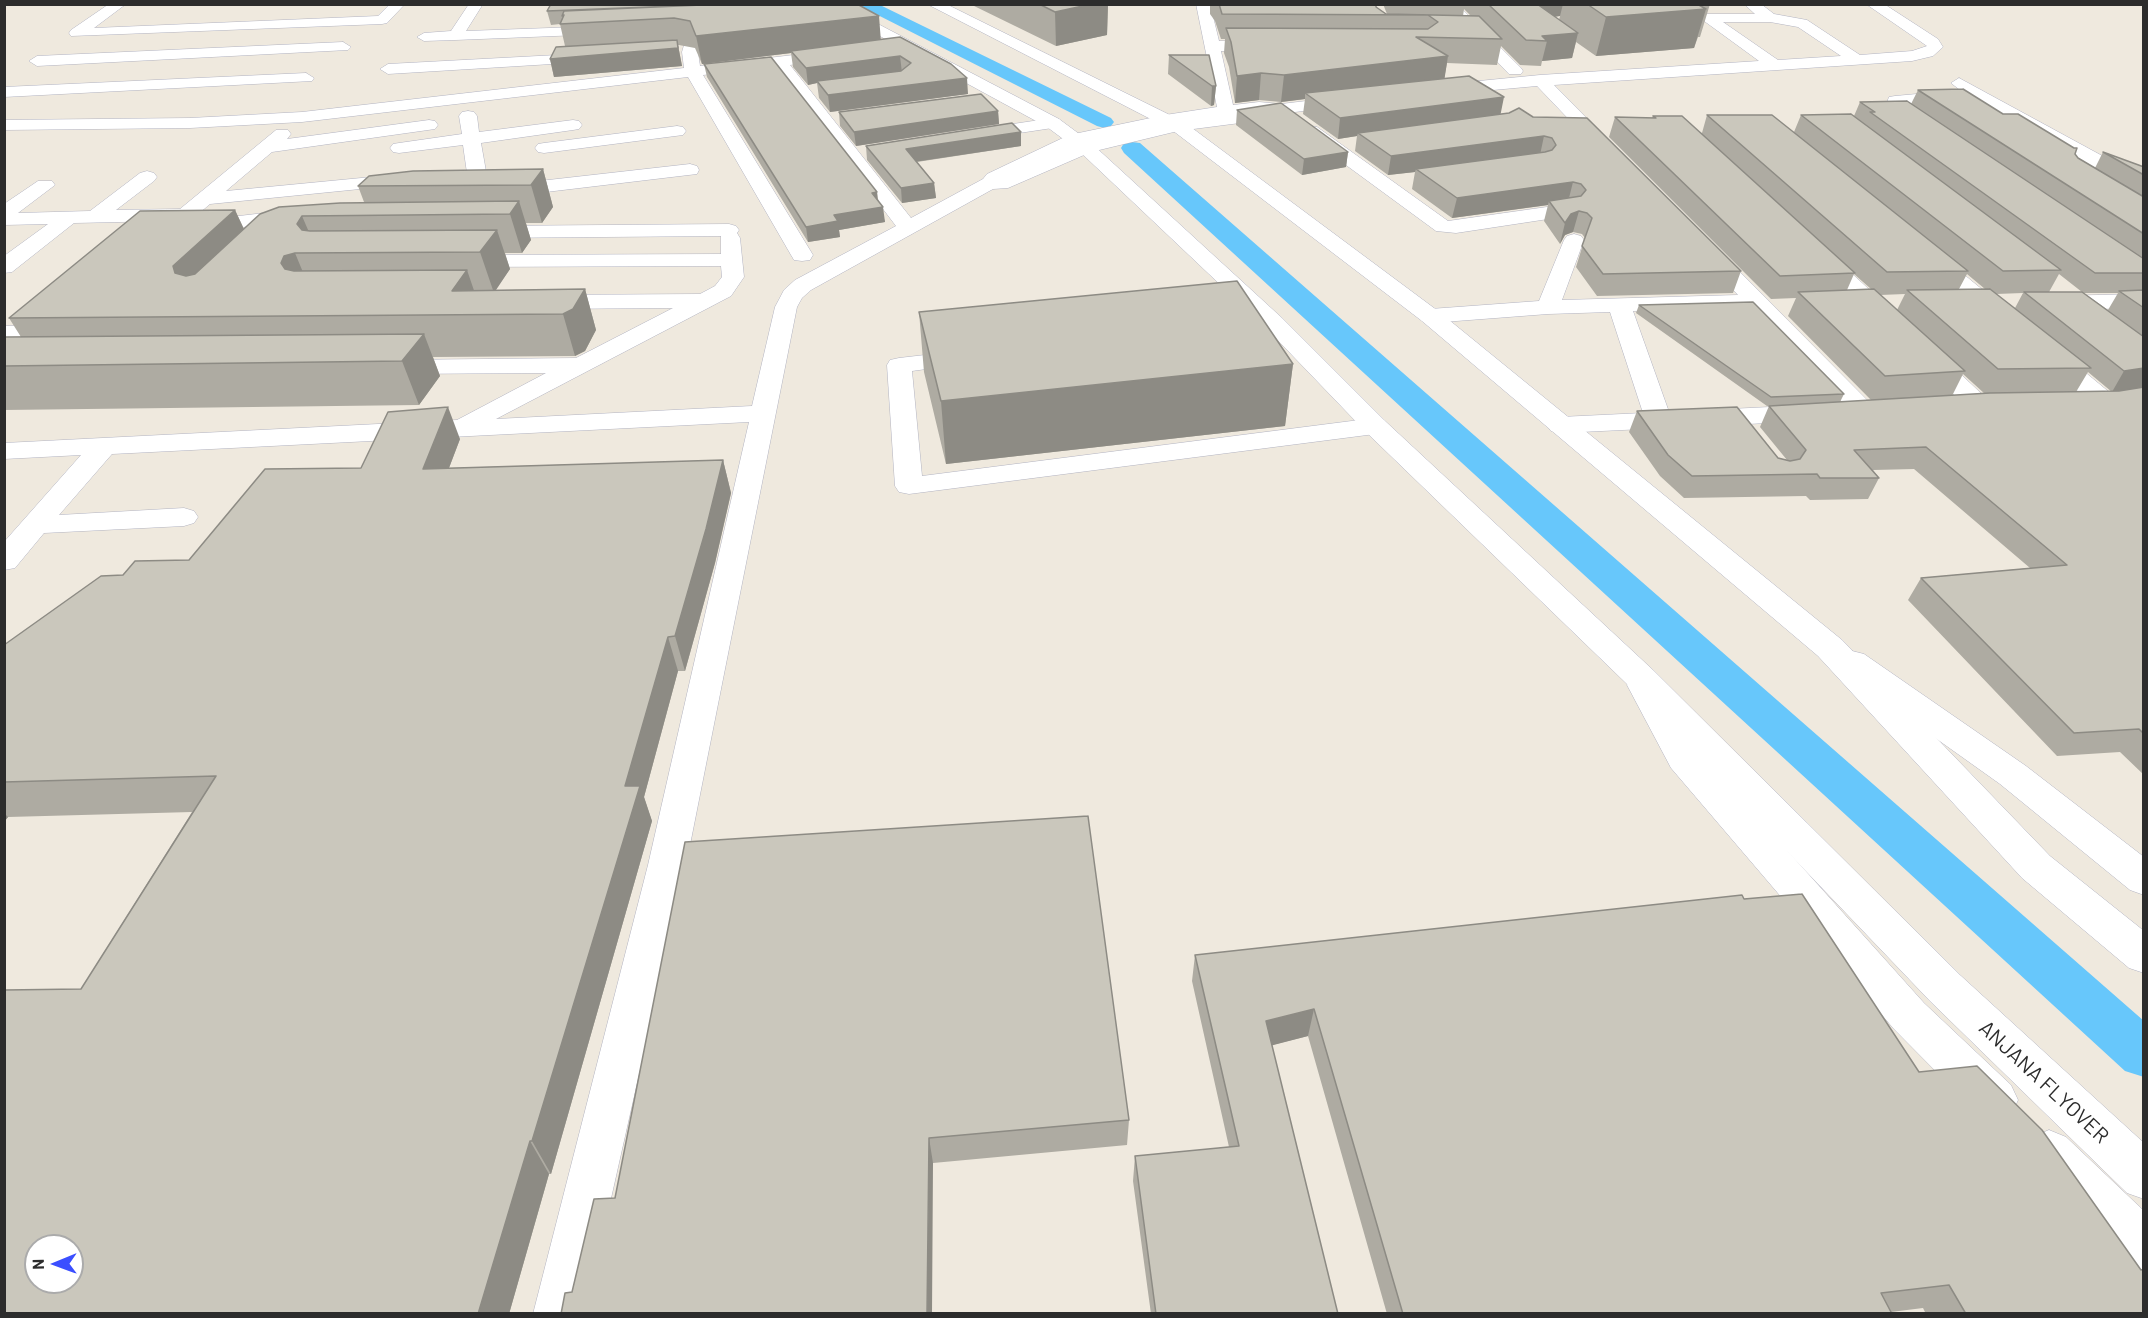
<!DOCTYPE html>
<style>
body{margin:0}
#map{position:relative;width:2148px;height:1318px;overflow:hidden;background:#efe9de;font-family:Barlow,sans-serif}
canvas{display:block}
.frame{position:absolute;inset:0;border:6px solid #2c2c2c;pointer-events:none}
.north{position:absolute;left:24px;top:1234px;width:60px;height:60px;box-sizing:border-box;background:#fff;border:2px solid #ababab;border-radius:50%;rotate:269deg;font-size:16px;font-weight:700;line-height:24px;text-align:center;color:#2c2c2c}
.north::after{content:'';display:block;margin:auto;width:21px;height:27px;background:#3b4fff;clip-path:polygon(50% 0,100% 100%,50% 72%,0 100%)}
</style>
<div id="map">
<canvas width="2148" height="1318"></canvas>
<div class="frame"></div>
<div class="north">N</div>
</div>
<script>
const g = document.querySelector('canvas').getContext('2d');
g.lineJoin = 'round';
const poly = rows => new Path2D(rows.map(r => 'M' + r).join(''));
function fill(path, color) { g.fillStyle = color; g.fill(path, 'evenodd'); }
function strokePath(path, color, width, dash) { g.strokeStyle = color; g.lineWidth = width; g.lineCap = dash ? 'butt' : 'round'; g.setLineDash(dash || []); g.stroke(path); }
function label(font, color, halo, rows, align = 'center') {
  g.font = font + ' Barlow,sans-serif'; g.lineWidth = 4.5; g.setLineDash([]); g.textBaseline = 'middle'; g.strokeStyle = halo; g.fillStyle = color; for (const [text, x, y, turn = 0] of rows) {
    g.save(); g.translate(x, y); g.rotate((+turn || 0) * Math.PI / 180); g.textAlign = isNaN(turn) ? turn : align; if (halo) g.strokeText(text, 0, 0); g.fillText(text, 0, 0); g.restore();
  }
}
const canal = poly([
 [856,4,878,4,1111,118,1114,122,1111,126,1104,128,1097,126,856,4],
 [1132,142,1140,143,2144,1021,2144,1077,2125,1071,1124,153,1121,148,1124,143,1132,142]
]);
const minor = poly([
 [109,4,126,4,94,28,378,16,390,4,405,4,387,23,382,24,71,36,69,33,71,30,109,4],
 [469,4,483,4,466,31,605,26,612,30,605,34,455,40,424,41,417,37,424,33,451,31,469,4],
 [696,4,710,4,698,52,700,66,836,50,841,52,844,55,841,58,790,65,911,218,983,179,987,174,1069,135,1165,115,1217,107,1196,4,1210,4,1219,41,1270,41,1278,46,1270,51,1221,51,1233,105,1259,102,1281,104,1348,96,1356,101,1348,106,1286,113,1271,119,1178,131,1091,152,1008,188,993,189,811,290,802,298,797,307,686,865,585,1314,533,1314,648,865,749,422,112,454,59,515,184,508,194,511,198,517,194,523,184,526,44,533,15,568,4,570,4,542,81,455,4,459,4,443,457,420,546,373,393,374,384,372,381,367,384,362,393,360,576,358,673,308,544,309,536,307,533,302,536,297,544,295,700,294,715,286,722,277,721,266,461,267,453,266,450,261,453,256,461,255,721,254,721,236,484,238,477,236,474,232,477,228,484,226,729,224,736,226,739,230,737,233,740,238,744,277,731,296,496,419,752,406,775,307,784,290,795,280,896,226,775,67,703,75,813,255,810,260,802,261,794,260,791,255,688,77,302,122,190,128,4,130,4,120,190,118,302,112,684,68,682,52,696,4],
 [1442,4,1457,4,1521,68,1523,71,1521,74,1509,74,1442,4],
 [1744,4,1761,4,1774,14,1807,20,1860,55,1912,51,1927,46,1866,4,1884,4,1938,39,1943,47,1933,56,1912,61,1554,85,1613,145,1616,149,1613,153,1607,154,1601,153,1537,86,1438,95,1430,90,1438,85,1540,75,1759,61,1700,18,1707,14,1755,14,1744,4],
 [1723,22,1770,22,1798,27,1841,56,1778,60,1723,22],
 [343,42,351,47,348,50,37,66,29,61,37,56,343,42],
 [595,53,601,55,603,58,601,61,388,74,380,69,388,64,595,53],
 [306,73,314,78,312,81,4,97,4,87,306,73],
 [1959,78,2108,159,2144,173,2144,186,2094,167,1975,99,1906,105,1934,123,1937,127,1934,131,1928,132,1922,131,1886,105,1889,97,1895,96,1960,90,1951,83,1959,78],
 [468,111,474,112,477,116,479,132,573,120,579,121,582,125,579,129,573,130,481,143,490,194,487,198,480,200,473,198,470,194,463,145,399,153,393,152,390,148,393,144,399,143,462,134,459,116,462,112,468,111],
 [1053,118,1059,119,1062,123,1059,127,973,140,967,139,964,135,967,131,973,130,1053,118],
 [429,120,435,121,438,125,435,129,272,152,226,191,403,174,410,176,413,180,410,184,210,204,172,236,165,238,158,236,155,232,165,221,74,223,12,272,4,273,4,256,48,224,4,225,4,204,38,181,52,181,55,185,18,213,90,211,140,173,147,171,154,173,157,177,154,181,116,210,180,209,276,130,288,130,291,134,287,139,429,120],
 [677,126,683,127,686,131,683,135,544,153,538,152,535,148,538,144,544,143,677,126],
 [1311,126,1317,127,1448,221,1568,204,1575,206,1578,210,1575,214,1568,216,1456,233,1436,231,1305,135,1302,131,1305,127,1311,126],
 [690,164,697,166,699,170,697,174,504,197,497,195,494,191,497,187,504,185,690,164],
 [298,209,305,211,308,215,305,219,197,233,190,231,187,227,190,223,197,221,298,209],
 [1574,234,1581,236,1584,240,1562,300,1738,295,1696,250,1700,246,1707,244,1714,246,1878,411,1874,416,1865,419,1856,416,1751,308,1633,311,1669,412,1810,405,1819,408,1823,413,1819,418,1810,421,1560,433,1551,431,1547,425,1551,419,1560,417,1643,413,1610,312,1548,314,1430,323,1422,321,1418,316,1422,311,1430,309,1539,301,1564,240,1567,236,1574,234],
 [1817,248,1825,249,1897,315,1901,320,1897,325,1889,327,1881,325,1809,259,1806,254,1809,249,1817,248],
 [1927,250,1935,251,2011,313,2015,318,2011,323,2003,325,1995,323,1919,261,1916,256,1919,251,1927,250],
 [2144,294,2144,308,2051,310,2043,308,2040,303,2043,298,2051,296,2144,294],
 [52,325,60,327,64,332,60,337,4,340,4,326,52,325],
 [1924,346,1933,348,1987,399,1991,404,1987,409,1978,412,1969,409,1915,358,1912,353,1915,348,1924,346],
 [2048,347,2057,349,2115,397,2119,402,2115,407,2106,410,2097,407,2039,359,2036,354,2039,349,2048,347],
 [968,350,977,352,980,357,977,362,912,371,922,476,1375,418,1384,420,1388,426,1384,432,1375,434,909,494,899,492,895,486,887,365,890,360,899,358,968,350]
]);
const tertiary = poly([
 [1852,651,1864,654,2026,766,2144,857,2144,895,2130,890,2000,784,1840,670,1835,662,1840,654,1852,651],
 [1644,673,1656,677,1697,750,1924,1003,2011,1085,2018,1100,2011,1115,1995,1121,1979,1115,1894,1029,1671,768,1627,685,1632,677,1644,673],
 [2049,1130,2066,1137,2144,1211,2144,1271,2126,1264,2032,1169,2025,1153,2032,1137,2049,1130]
]);
const secondary = poly([
 [821,4,840,4,1059,119,1090,142,1282,318,1384,420,1653,670,1960,975,2144,1143,2144,1199,2127,1193,1930,1001,1629,686,1366,432,1266,328,1078,150,1047,127,821,4],
 [927,4,946,4,1184,122,1438,311,1842,640,2050,856,2144,931,2144,973,2129,968,2022,878,1818,656,1422,321,1172,130,927,4]
]);
const wall = poly([
 [551,4,881,40,968,94,830,112,819,98,817,83,808,85,793,67,791,53,702,64,695,48,679,45,678,45,682,66,554,77,550,59,565,46,560,24,551,25,547,11],
 [970,4,1108,4,1107,35,1056,46],
 [1210,4,1376,4,1376,7,1387,14,1383,4,1710,4,1700,37,1698,37,1694,48,1596,56,1576,42,1572,58,1542,61,1541,66,1520,65,1501,46,1497,65,1447,63,1444,79,1500,114,1509,113,1519,108,1741,271,1733,293,1597,296,1576,267,1585,238,1582,234,1573,232,1565,235,1560,244,1544,221,1548,205,1452,218,1412,189,1415,172,1388,175,1355,151,1357,136,1338,139,1303,114,1305,99,1281,102,1259,100,1235,103,1229,67,1224,53,1225,39,1221,39,1215,21,1210,14],
 [1464,9,1471,16,1463,16],
 [1560,16,1559,20,1554,17],
 [1169,55,1216,86,1214,105,1211,106,1168,74],
 [704,64,877,192,878,199,885,222,839,230,840,237,808,242,707,77],
 [1918,90,2003,114,2075,154,2078,158,2095,168,2103,152,2144,167,2144,775,2120,752,2057,756,1908,600,1921,578,2030,568,1914,469,1873,470,1879,478,1868,499,1810,500,1806,496,1684,498,1660,476,1629,432,1637,411,1778,458,1787,460,1760,427,1769,406,1779,405,1767,406,1636,313,1639,305,1844,394,1840,402,1871,400,1788,316,1796,298,1771,299,1609,137,1615,117,1652,118,1653,116,1702,133,1707,115,1794,132,1801,115,1854,116,1860,102,1911,104],
 [1854,274,1871,289,1847,290],
 [1967,274,1985,289,1959,289],
 [2059,274,2082,292,2049,292],
 [2023,293,2015,308,1996,294],
 [2084,293,2118,293,2108,310],
 [1905,294,1897,310,1880,295],
 [2088,372,2112,392,2076,392],
 [1963,374,1985,394,1952,396],
 [2142,387,2119,391,2112,392],
 [1237,110,1348,152,1346,167,1302,175,1236,125],
 [998,111,999,124,856,146,840,126,839,112],
 [1021,132,1021,146,917,162,934,183,936,198,902,203,867,160,866,146],
 [543,169,553,207,542,223,526,223,531,240,522,253,505,253,510,269,495,290,585,289,596,330,585,351,575,356,433,357,440,376,419,405,4,410,4,337,21,337,9,318,235,210,244,229,364,202,358,186],
 [919,312,1293,364,1285,426,946,464,924,372],
 [460,439,449,468,723,460,731,493,715,563,685,671,678,671,644,797,652,821,551,1174,549,1174,509,1314,4,1314,81,989,192,812,8,817,4,822,4,645,123,575,189,560,361,468],
 [685,842,1129,1120,1127,1145,933,1163,572,1292,615,1198],
 [1744,899,1919,1072,2144,1314,1926,1314,1923,1308,1891,1312,1892,1314,1387,1314,1308,1036,1272,1045,1338,1314,1151,1314,1133,1181,1135,1156,1229,1147,1192,981,1195,955]
]);
const shadedWall = poly([
 [1092,4,1108,4,1107,35,1056,46,1055,12],
 [1533,4,1563,4,1560,16,1533,19],
 [1706,9,1694,48,1596,56,1606,17],
 [879,16,881,42,791,51,791,53,702,64,696,36],
 [1578,33,1572,58,1542,61,1547,41,1542,36],
 [677,40,682,66,554,77,550,59],
 [900,56,902,73,817,81,817,83,808,85,806,68],
 [1448,56,1444,82,1305,93,1305,99,1281,102,1284,75],
 [1261,73,1259,100,1235,103,1237,76],
 [967,78,968,94,830,112,828,95],
 [1212,86,1216,86,1214,105,1211,106],
 [1504,97,1500,117,1358,133,1357,136,1338,139,1340,118],
 [998,111,999,124,856,146,854,132],
 [1021,132,1021,146,907,163,906,149],
 [1544,136,1540,155,1416,169,1415,172,1388,175,1391,156],
 [1348,152,1346,167,1302,175,1304,159],
 [543,169,553,207,542,223,531,185],
 [1573,182,1568,202,1549,201,1548,205,1452,218,1457,198],
 [934,183,936,198,902,203,901,188],
 [877,192,878,207,872,193],
 [519,201,531,240,522,253,510,214],
 [883,207,885,222,839,230,840,237,808,242,806,227,834,215],
 [235,210,253,249,193,306,175,273,173,266],
 [1579,211,1573,232,1565,235,1560,244,1565,223,1571,214],
 [302,216,318,253,297,224],
 [497,230,510,269,494,293,480,252],
 [295,253,312,294,302,297,281,263,284,256],
 [467,270,481,311,452,291],
 [585,289,596,330,585,351,575,356,563,314],
 [424,334,440,376,419,405,402,361],
 [1293,364,1285,426,946,464,941,401],
 [2144,368,2144,387,2112,392,2124,371],
 [448,407,460,439,436,502,423,469],
 [723,460,731,493,715,563,685,671,675,636],
 [668,637,678,671,644,797,652,821,551,1174,532,1141,625,786],
 [4,813,8,817,4,822],
 [1314,1009,1308,1036,1262,1048,1266,1021],
 [929,1138,933,1163,932,1314,927,1314],
 [530,1141,549,1174,509,1314,478,1314]
]);
const building = poly([
 [551,4,725,4,547,11,551,4],
 [725,4,857,4,879,16,696,36,690,21,674,18,560,24,564,15,562,16,564,11,725,4],
 [1039,4,1092,4,1055,12,1039,4],
 [1219,4,1376,4,1376,7,1386,14,1479,16,1502,39,1416,37,1448,56,1284,75,1261,73,1237,76,1231,42,1226,28,1428,29,1438,22,1428,15,1222,14,1219,4],
 [1488,4,1537,4,1578,33,1542,36,1547,41,1526,40,1488,4],
 [1587,4,1697,4,1706,9,1606,17,1587,4],
 [900,37,951,64,967,78,828,95,817,81,901,71,911,63,900,56,806,68,791,51,900,37],
 [677,40,678,48,550,59,556,47,677,40],
 [1169,55,1209,55,1216,86,1212,86,1169,55],
 [771,57,877,192,872,193,883,207,834,215,838,221,806,227,704,64,771,57],
 [1469,76,1504,97,1340,118,1305,93,1469,76],
 [1963,89,2003,114,2018,114,2074,148,2077,148,2075,154,2078,158,2144,197,2144,234,1918,90,1963,89],
 [981,94,998,111,854,132,839,112,981,94],
 [1907,101,2144,259,2144,273,2095,273,1870,112,1875,112,1860,102,1907,101],
 [1281,103,1348,152,1304,159,1237,110,1281,103],
 [1519,108,1533,117,1587,118,1741,271,1603,274,1582,246,1592,218,1587,213,1579,211,1571,214,1565,223,1549,201,1581,196,1586,190,1581,184,1573,182,1457,198,1416,169,1545,152,1552,150,1556,145,1552,138,1544,136,1391,156,1358,133,1509,113,1519,108],
 [1851,114,2061,270,2003,271,1801,115,1851,114],
 [1707,115,1772,115,1968,271,1887,272,1707,115],
 [1653,116,1682,116,1855,273,1780,276,1615,117,1656,118,1653,116],
 [1012,123,1021,132,906,149,934,183,901,188,866,146,1012,123],
 [2103,152,2144,167,2144,175,2103,152],
 [543,169,531,185,358,186,369,176,413,171,543,169],
 [519,201,510,214,302,216,297,224,302,230,310,231,497,230,480,252,295,253,284,256,281,263,285,269,294,271,467,270,452,291,585,289,573,309,563,314,9,318,140,211,235,210,173,266,175,273,186,276,195,274,260,214,279,207,340,203,519,201],
 [1237,281,1293,364,941,401,919,312,1237,281],
 [1874,289,1965,371,1885,376,1798,292,1874,289],
 [1990,289,2091,368,1998,369,1907,290,1990,289],
 [2144,290,2144,308,2119,291,2144,290],
 [2024,292,2082,292,2144,337,2144,368,2124,371,2024,292],
 [1753,302,1844,394,1771,397,1639,305,1753,302],
 [424,334,402,361,4,366,4,337,424,334],
 [2144,387,2144,734,2139,729,2074,733,1921,578,2067,565,1926,447,1854,450,1879,478,1820,478,1817,474,1692,476,1668,455,1637,411,1737,407,1778,458,1790,461,1800,459,1806,450,1769,406,1990,393,2119,391,2144,387],
 [448,407,423,469,723,460,706,529,675,636,668,637,625,786,640,786,532,1141,530,1141,478,1314,4,1314,4,990,81,989,216,776,4,782,4,645,101,576,123,575,135,561,189,560,265,469,361,468,388,412,448,407],
 [36,1246,72,1246,72,1282,36,1282,36,1246],
 [1088,816,1129,1120,929,1138,927,1314,561,1314,565,1293,572,1292,594,1199,615,1198,685,842,1088,816],
 [1802,894,1919,1072,1977,1066,2042,1130,2141,1270,2144,1269,2144,1314,1966,1314,1949,1285,1881,1293,1892,1314,1403,1314,1314,1009,1266,1021,1338,1314,1156,1314,1135,1156,1239,1146,1195,955,1742,895,1744,899,1802,894]
]);
const nearStreetnames = [
 ["ANJANA FLYOVER",2044,1082,43]
];
fill(canal, '#67c7fb');
strokePath(minor, '#b2b3c1', 1);
strokePath(tertiary, '#b2b3c1', 1);
strokePath(secondary, '#b2b3c1', 1);
fill(minor, '#fff');
fill(tertiary, '#fff');
fill(secondary, '#fff');
fill(wall, '#aeaba2');
fill(shadedWall, '#8d8b84');
fill(building, '#cac7bc');
strokePath(building, '#8d8b84', 1.5);
label('21px', '#2c2c2c', '#fff', nearStreetnames);
</script>
